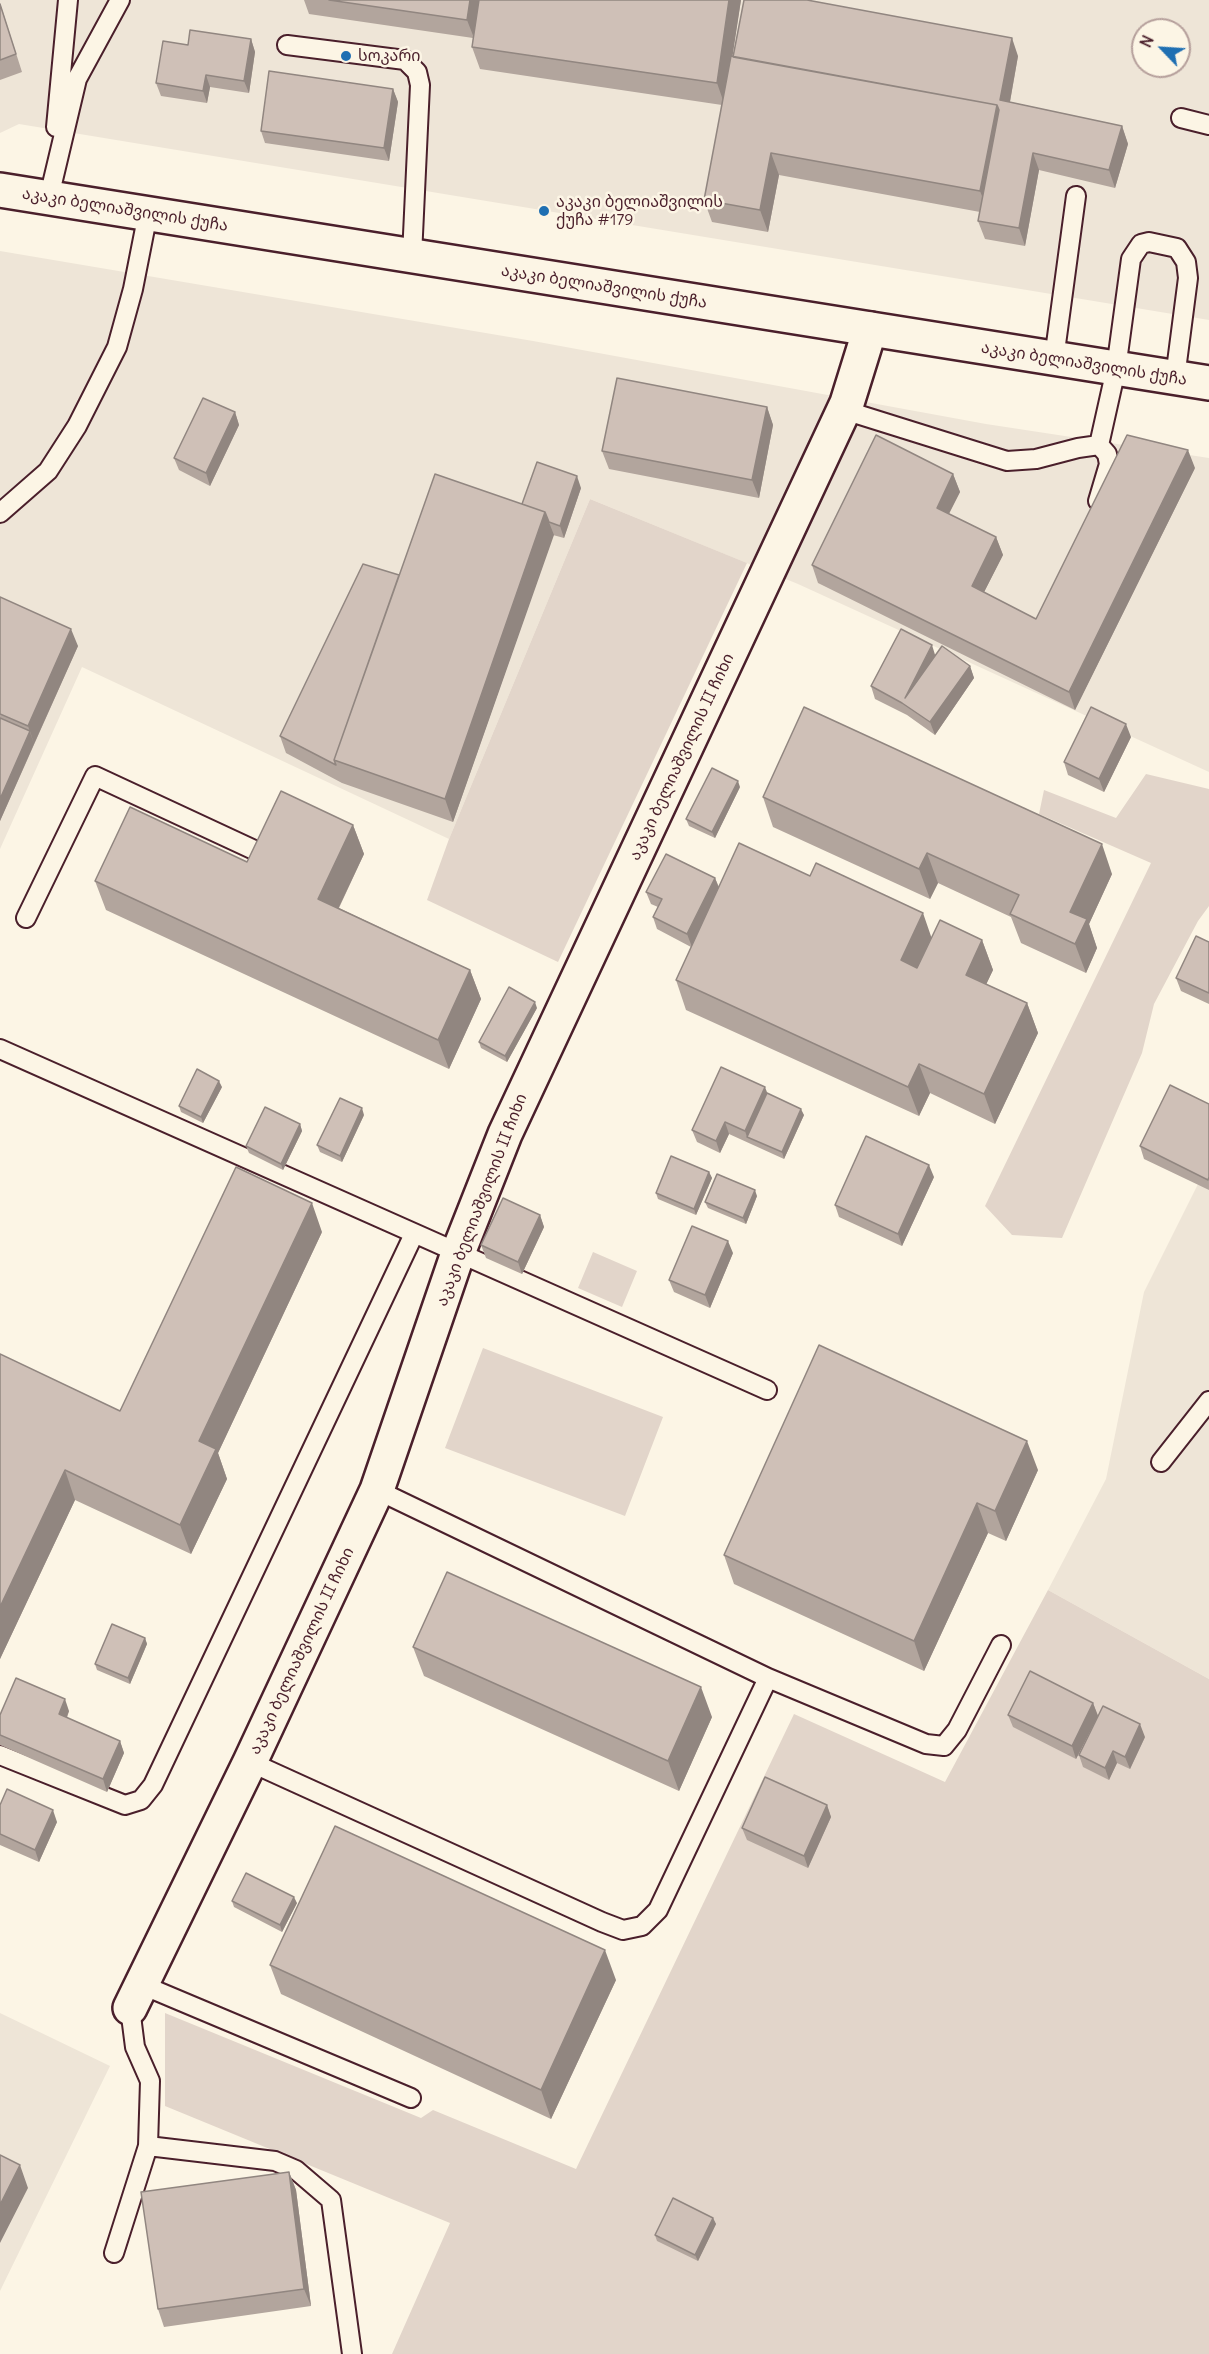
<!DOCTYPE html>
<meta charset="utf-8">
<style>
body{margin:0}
#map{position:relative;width:1209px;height:2354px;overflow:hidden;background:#fcf5e5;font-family:Delius,sans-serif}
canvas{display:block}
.north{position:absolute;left:1131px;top:18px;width:60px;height:60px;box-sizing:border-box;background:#fcf5e5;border:2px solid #b59f9b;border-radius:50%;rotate:295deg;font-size:16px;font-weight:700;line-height:24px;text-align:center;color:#4a1f2b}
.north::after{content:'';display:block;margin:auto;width:21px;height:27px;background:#1f6fb2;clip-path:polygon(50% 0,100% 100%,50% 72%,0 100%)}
</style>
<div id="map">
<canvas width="1209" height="2354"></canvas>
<div class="north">N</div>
</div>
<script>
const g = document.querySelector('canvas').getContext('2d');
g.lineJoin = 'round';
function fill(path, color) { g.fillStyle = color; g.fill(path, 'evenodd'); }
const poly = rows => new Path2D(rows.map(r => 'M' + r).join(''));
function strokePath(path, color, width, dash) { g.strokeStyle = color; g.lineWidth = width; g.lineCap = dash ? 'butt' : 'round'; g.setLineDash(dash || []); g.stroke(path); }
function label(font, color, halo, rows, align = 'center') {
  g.font = font + ' Delius,"Noto Sans Georgian",sans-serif'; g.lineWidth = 5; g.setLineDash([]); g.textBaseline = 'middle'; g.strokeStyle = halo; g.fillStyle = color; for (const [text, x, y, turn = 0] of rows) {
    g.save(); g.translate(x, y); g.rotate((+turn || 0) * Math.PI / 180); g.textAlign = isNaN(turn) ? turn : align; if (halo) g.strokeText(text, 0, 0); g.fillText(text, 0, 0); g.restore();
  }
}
const built = poly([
 [0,0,1209,0,1209,320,19,124,0,133],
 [1143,30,1179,30,1179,66,1143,66],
 [0,251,533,341,986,424,1209,458,1209,772,798,584,590,499,449,839,82,667,0,849],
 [1209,1162,1209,1679,1048,1590,1106,1479,1144,1292],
 [0,2013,110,2066,0,2291]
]);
const green = poly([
 [590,499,747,563,558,962,427,900,449,839],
 [1146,774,1209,789,1209,906,1198,921,1154,1004,1142,1053,1062,1238,1012,1235,985,1206,1151,863,1039,814,1044,790,1116,818],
 [593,1252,637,1271,622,1307,578,1288],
 [483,1348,663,1417,625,1516,445,1448],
 [1048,1590,1209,1679,1209,2354,392,2354,450,2223,165,2106,165,2013,421,2118,433,2110,576,2169,794,1714,945,1782]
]);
const lane = poly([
 [287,45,405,60,417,72,420,85,412,256],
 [1181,118,1209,125],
 [56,127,68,0],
 [49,197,77,79,120,0],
 [1054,359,1076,196],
 [844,410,1007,461,1036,459,1078,448,1099,445,1116,369,1131,259,1141,244,1149,242,1177,248,1186,262,1188,278,1175,378],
 [1098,501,1109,464,1107,454,1099,445],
 [0,513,48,471,77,426,117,347,133,289,148,213],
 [26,918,95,776,252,849],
 [0,1049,767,1390],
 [1161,1462,1209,1401],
 [768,1678,926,1744,944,1746,957,1730,1001,1645],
 [0,1755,125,1805,141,1800,153,1785,414,1234],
 [250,1762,602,1922,623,1930,642,1926,658,1910,768,1678,377,1490],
 [140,1984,411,2098],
 [130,2008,135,2047,150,2081,148,2146,275,2161,296,2170,331,2200,352,2354],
 [114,2253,148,2146]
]);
const street = poly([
 [130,2008,250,1762,377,1490,458,1253,505,1134,847,403,870,329]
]);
const secondary = poly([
 [0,190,1209,383]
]);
const wall = poly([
 [304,0,741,0,732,56,1018,56,1010,102,1122,126,1128,144,1115,188,1039,170,1025,246,985,239,978,221,980,212,779,175,768,232,712,222,704,200,722,105,480,69,472,47,473,38,309,14],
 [0,3,22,72,0,80],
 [251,39,255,52,249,93,210,87,207,103,161,96,156,83,188,45],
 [393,89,398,102,389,161,265,143,261,131],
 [767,407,773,425,759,498,609,469,602,451],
 [235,412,239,425,210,486,179,470,174,458],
 [1195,468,1075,710,818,583,812,565,953,474,960,492,949,514,996,537,1003,555,984,592,1036,619],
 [581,488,564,538,553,535,453,822,342,783,286,753,280,736,399,575,522,504],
 [0,597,78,646,0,821],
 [935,656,970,666,974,678,935,735,907,715,875,699,871,686],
 [1131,737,1104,792,1068,775,1064,762],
 [740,787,715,838,689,826,686,819],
 [763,797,1112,874,1089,924,1097,948,1086,973,1021,943,1011,917,938,883,930,899,773,827],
 [353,825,364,854,339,908,470,970,481,999,449,1069,106,910,95,881,247,862],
 [715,878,719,887,932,937,982,940,993,970,986,984,1027,1003,1038,1033,995,1124,930,1093,919,1116,686,1010,676,980,691,947,657,929,653,917,658,907,651,904,646,892],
 [1209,942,1209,1004,1181,991,1176,978],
 [537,1008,507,1062,481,1048,479,1042],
 [222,1087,203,1123,181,1112,179,1106],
 [767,1093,804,1115,784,1159,729,1134,720,1153,697,1142,692,1130],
 [1209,1104,1209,1190,1144,1159,1140,1146],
 [364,1115,342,1162,320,1152,317,1145],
 [300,1124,302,1131,283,1170,249,1153,246,1146],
 [709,1172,712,1178,696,1215,658,1199,656,1193],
 [934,1177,902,1246,839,1217,835,1205],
 [757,1196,746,1224,708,1208,705,1202],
 [540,1215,544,1227,522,1274,486,1258,481,1245],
 [322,1232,218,1453,227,1479,191,1554,75,1500,0,1659,0,1354,120,1411],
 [733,1253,710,1308,674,1292,669,1280],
 [1038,1470,1006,1541,988,1533,924,1671,734,1584,724,1555],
 [145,1638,147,1644,130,1684,97,1670,95,1664],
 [413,1647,712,1717,679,1791,424,1676],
 [1093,1703,1098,1716,1076,1759,1013,1727,1008,1715],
 [69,1711,67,1718,120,1741,124,1753,107,1792,0,1745,0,1715],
 [1145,1737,1130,1769,1117,1763,1109,1780,1083,1767,1079,1755],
 [0,1805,57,1822,39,1862,0,1845],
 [827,1805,831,1817,808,1868,747,1840,742,1828],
 [232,1901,297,1903,282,1932,234,1907],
 [270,1965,616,1980,551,2119,281,1994],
 [289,2172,296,2190,311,2306,164,2327,158,2309],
 [713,2218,716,2224,698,2261,657,2241,655,2235]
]);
const shadedWall = poly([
 [470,0,479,0,474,38,467,20],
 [729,0,741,0,725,106,717,83],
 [1012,38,1018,56,1007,118,1000,100],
 [251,39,255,52,249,93,244,81],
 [206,75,210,87,207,103,203,91],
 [393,89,398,102,389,161,384,148],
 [997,105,1005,128,989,214,980,191],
 [1122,126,1128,144,1115,188,1109,170],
 [771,153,779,175,768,232,760,210],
 [1033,153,1039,170,1025,246,1019,228],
 [767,407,773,425,759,498,752,480],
 [235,412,239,425,210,486,206,473],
 [1188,450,1195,468,1075,710,1069,692],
 [953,474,960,492,943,525,937,508],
 [577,476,581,488,564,538,560,526],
 [545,512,554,535,453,822,445,799],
 [996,537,1003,555,978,604,972,586],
 [71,629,78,646,34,744,28,726],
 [932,645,936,658,905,698],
 [970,666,974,678,935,735,930,722],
 [1126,724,1131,737,1104,792,1099,779],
 [30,731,34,744,0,821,0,799],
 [738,781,740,787,715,838,712,832],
 [353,825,364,854,329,928,318,899],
 [1102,844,1112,874,1089,924,1097,948,1086,973,1075,944,1070,912],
 [927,853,938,883,930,899,919,869],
 [715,878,720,891,692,947,687,934],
 [923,913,933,942,911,990,901,960],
 [982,940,993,970,977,1004,966,975],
 [470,970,481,999,449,1069,438,1040],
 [535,1002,537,1008,507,1062,505,1056],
 [1027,1003,1038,1033,995,1124,984,1094],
 [919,1064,930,1093,919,1116,908,1087],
 [219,1081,222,1087,203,1123,201,1117],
 [765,1087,770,1100,747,1137,745,1131],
 [362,1108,364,1115,342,1162,340,1156],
 [801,1109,804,1115,784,1159,782,1152],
 [725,1122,729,1134,720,1153,716,1141],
 [300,1124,302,1131,283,1170,281,1164],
 [929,1165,934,1177,902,1246,898,1234],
 [709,1172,712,1178,696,1215,694,1209],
 [755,1190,757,1196,746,1224,743,1218],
 [312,1203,322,1232,218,1453,227,1479,191,1554,180,1525,199,1441],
 [540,1215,544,1227,522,1274,518,1262],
 [728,1241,733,1253,710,1308,705,1295],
 [1027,1441,1038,1470,1006,1541,995,1511],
 [65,1470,75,1500,0,1659,0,1607],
 [977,1503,988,1533,924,1671,914,1641],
 [145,1638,147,1644,130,1684,128,1678],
 [701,1687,712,1717,679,1791,668,1761],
 [65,1699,69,1711,63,1726,59,1714],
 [1093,1703,1098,1716,1076,1759,1072,1746],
 [1140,1724,1145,1737,1130,1769,1125,1757],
 [120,1741,124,1753,107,1792,103,1779],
 [1113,1751,1117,1763,1109,1780,1105,1768],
 [827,1805,831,1817,808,1868,804,1856],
 [53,1810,57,1822,39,1862,35,1850],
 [294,1897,297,1903,282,1932,280,1925],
 [605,1950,616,1980,551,2119,541,2090],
 [20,2165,28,2188,0,2243,0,2205],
 [289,2172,296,2190,311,2306,304,2289],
 [713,2218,716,2224,698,2261,695,2255]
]);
const building = poly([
 [329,0,470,0,467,20,329,0],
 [479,0,729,0,717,83,472,47,479,0],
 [744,0,807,0,1012,38,1000,100,1122,126,1109,170,1033,153,1019,228,978,221,999,110,997,105,733,57,744,0],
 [0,4,16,54,0,60,0,4],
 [190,30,251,39,244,81,206,75,203,91,156,83,163,41,188,45,190,30],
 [731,56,997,105,980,191,771,153,760,210,704,200,731,56],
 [269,71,393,89,384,148,261,131,269,71],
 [617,378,767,407,752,480,602,451,617,378],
 [203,398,235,412,206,473,174,458,203,398],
 [876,435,953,474,937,508,996,537,972,586,1036,619,1127,435,1188,450,1069,692,812,565,876,435],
 [537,462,577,476,560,526,549,522,545,512,522,504,537,462],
 [435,474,545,512,445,799,334,760,435,474],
 [363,564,399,575,334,760,336,765,280,736,363,564],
 [0,597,71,629,28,726,0,714,0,597],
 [901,629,932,645,905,698,942,646,970,666,930,722,902,703,871,686,901,629],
 [804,707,1102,844,1070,912,1087,919,1075,944,1010,914,1019,895,927,853,919,869,763,797,804,707],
 [1091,707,1126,724,1099,779,1064,762,1091,707],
 [0,718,30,731,0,799,0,718],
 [712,768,738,781,712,832,686,819,712,768],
 [281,791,353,825,318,899,470,970,438,1040,95,881,130,807,247,862,281,791],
 [739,843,810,876,816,863,923,913,901,960,917,968,940,920,982,940,966,975,1027,1003,984,1094,919,1064,908,1087,676,980,739,843],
 [666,854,715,878,687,934,653,917,662,899,646,892,666,854],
 [1196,936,1209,942,1209,993,1176,978,1196,936],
 [509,987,535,1002,505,1056,479,1042,509,987],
 [721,1067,765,1087,745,1131,725,1122,716,1141,692,1130,721,1067],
 [197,1069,219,1081,201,1117,179,1106,197,1069],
 [1170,1085,1209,1104,1209,1177,1208,1180,1140,1146,1170,1085],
 [767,1093,801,1109,782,1152,747,1137,767,1093],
 [340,1098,362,1108,340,1156,317,1145,340,1098],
 [265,1107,300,1124,281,1164,246,1146,265,1107],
 [866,1136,929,1165,898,1234,835,1205,866,1136],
 [671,1156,709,1172,694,1209,656,1193,671,1156],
 [236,1167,312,1203,199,1441,216,1449,180,1525,65,1470,0,1607,0,1354,120,1411,236,1167],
 [717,1174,755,1190,743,1218,705,1202,717,1174],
 [503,1198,540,1215,518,1262,481,1245,503,1198],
 [692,1226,728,1241,705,1295,669,1280,692,1226],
 [819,1345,1027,1441,995,1511,977,1503,914,1641,724,1555,819,1345],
 [447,1572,701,1687,668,1761,413,1647,447,1572],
 [112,1624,145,1638,128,1678,95,1664,112,1624],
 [1030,1671,1093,1703,1072,1746,1008,1715,1030,1671],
 [16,1678,65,1699,59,1714,120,1741,103,1779,0,1735,0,1715,16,1678],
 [1103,1706,1140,1724,1125,1757,1113,1751,1105,1768,1079,1755,1103,1706],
 [765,1777,827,1805,804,1856,742,1828,765,1777],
 [7,1789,53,1810,35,1850,0,1834,0,1805,7,1789],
 [335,1826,605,1950,541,2090,270,1965,335,1826],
 [246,1873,294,1897,280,1925,232,1901,246,1873],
 [0,2155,20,2165,0,2205,0,2155],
 [289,2172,304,2289,158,2309,141,2192,289,2172],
 [673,2198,713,2218,695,2255,655,2235,673,2198]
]);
const markers = [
 [346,56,6,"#1f6fb2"],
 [544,211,6,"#1f6fb2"]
];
const poiNames = [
 ["სოკარი",358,56],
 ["აკაკი ბელიაშვილის",556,202],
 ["ქუჩა #179",556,220]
];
const streetNames = [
 ["აკაკი ბელიაშვილის ქუჩა",125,210,9],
 ["აკაკი ბელიაშვილის ქუჩა",604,287,9],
 ["აკაკი ბელიაშვილის ქუჩა",1084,364,9],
 ["აკაკი ბელიაშვილის II ჩიხი",682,757,-65],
 ["აკაკი ბელიაშვილის II ჩიხი",482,1200,-69],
 ["აკაკი ბელიაშვილის II ჩიხი",302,1651,-65]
];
fill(built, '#eee5d7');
fill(green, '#e2d5ca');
strokePath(lane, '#4a1f2b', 22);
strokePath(street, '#4a1f2b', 38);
strokePath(secondary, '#4a1f2b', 38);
strokePath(lane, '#fcf5e5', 18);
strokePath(street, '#fcf5e5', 33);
strokePath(secondary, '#fcf5e5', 33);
fill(wall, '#b2a59d');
fill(shadedWall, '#918680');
fill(building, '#cfc0b7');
strokePath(building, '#918680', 1.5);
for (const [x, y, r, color] of markers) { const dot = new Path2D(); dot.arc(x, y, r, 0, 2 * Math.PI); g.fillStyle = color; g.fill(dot); strokePath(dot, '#fcf5e5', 2); }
label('16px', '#4a1f2b', '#fcf5e5', poiNames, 'left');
label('16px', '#4a1f2b', '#fcf5e5', streetNames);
</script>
